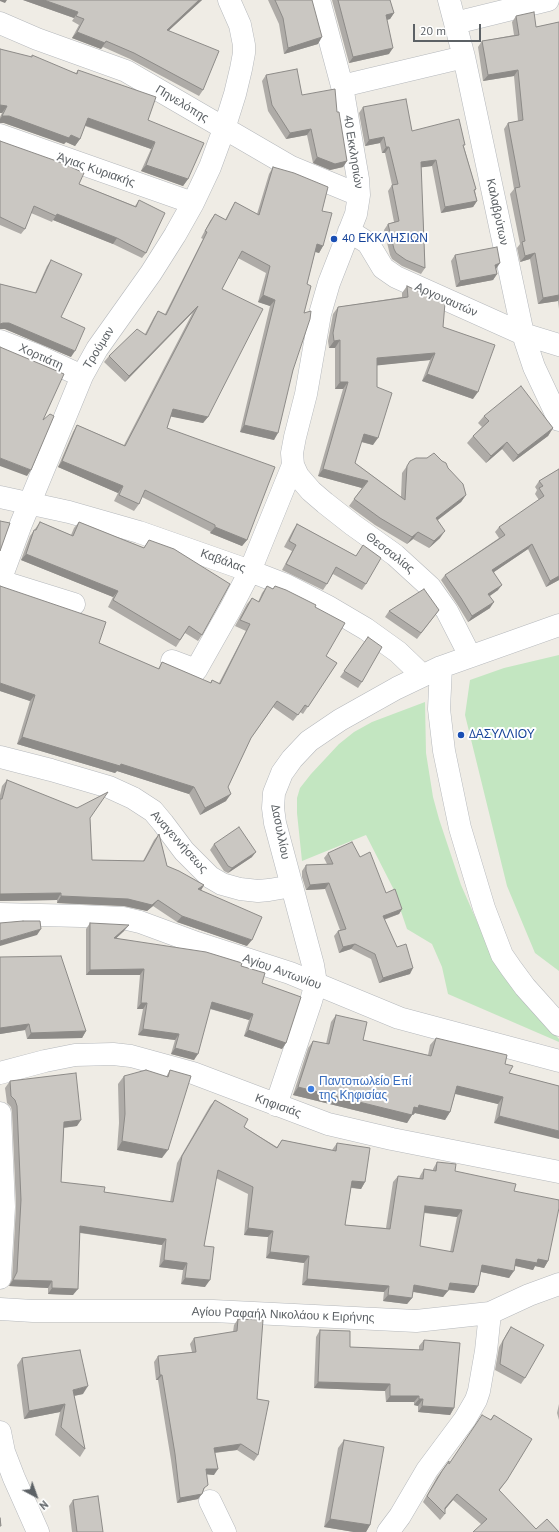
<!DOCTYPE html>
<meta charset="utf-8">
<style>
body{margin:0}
#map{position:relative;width:559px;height:1532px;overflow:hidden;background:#efece5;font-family:"PT Sans",sans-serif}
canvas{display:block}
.north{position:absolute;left:16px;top:1476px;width:40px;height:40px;-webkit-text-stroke:3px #fff;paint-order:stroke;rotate:139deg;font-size:11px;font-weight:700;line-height:16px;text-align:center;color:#5c6165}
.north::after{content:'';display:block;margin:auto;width:14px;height:18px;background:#5c6165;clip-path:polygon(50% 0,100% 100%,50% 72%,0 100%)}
.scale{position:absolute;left:413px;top:24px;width:68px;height:18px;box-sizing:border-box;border:2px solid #5c6165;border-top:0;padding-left:5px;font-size:12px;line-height:14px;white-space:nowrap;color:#5c6165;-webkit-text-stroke:3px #fff;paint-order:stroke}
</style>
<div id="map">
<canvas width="559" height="1532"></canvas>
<div class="north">N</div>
<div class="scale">20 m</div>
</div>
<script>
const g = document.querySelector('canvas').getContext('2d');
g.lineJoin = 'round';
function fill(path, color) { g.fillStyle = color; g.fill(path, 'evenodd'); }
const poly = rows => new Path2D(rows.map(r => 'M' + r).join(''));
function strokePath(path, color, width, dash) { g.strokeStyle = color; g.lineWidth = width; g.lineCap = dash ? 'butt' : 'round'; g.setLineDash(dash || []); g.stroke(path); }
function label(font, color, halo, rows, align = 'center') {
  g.font = font + ' "PT Sans",sans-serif'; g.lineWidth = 4; g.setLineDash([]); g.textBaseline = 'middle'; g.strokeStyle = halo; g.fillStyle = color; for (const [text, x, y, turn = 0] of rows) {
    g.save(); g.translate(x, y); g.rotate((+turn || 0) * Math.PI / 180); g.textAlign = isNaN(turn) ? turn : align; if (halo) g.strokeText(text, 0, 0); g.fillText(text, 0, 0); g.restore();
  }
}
const green = poly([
 [559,655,559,971,535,953,507,886,465,715,470,680,504,668],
 [425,702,426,753,433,797,439,819,461,885,490,951,515,990,559,1039,559,1042,448,994,442,967,432,944,407,929,393,888,366,835,302,861,297,813,297,798,300,788,311,774,339,744,354,732,372,722]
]);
const minor = poly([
 [319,0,342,86,358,179,359,195,356,214,329,283,320,314,306,394,295,437,292,453,293,465,298,476,311,491,325,503,353,525,395,555,430,587,447,611,470,656],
 [449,0,464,57,523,334,534,367,559,420],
 [0,23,37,39,126,71,291,167,359,195],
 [455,23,548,0],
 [342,86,464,57],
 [0,135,193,203],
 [349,231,368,243,383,268,396,277,523,334,559,345],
 [0,341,36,355,82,376],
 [0,497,69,512,139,532,250,571,286,585,327,606,366,629,398,652,422,675],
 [0,581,21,524,82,376,97,349,151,273,175,235,193,203,210,167,224,129,235,94,241,69,244,53,244,45,240,25,229,0],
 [0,581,74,604],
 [172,661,196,670,231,608,250,571,293,465],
 [441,667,439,709,444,751,460,828,484,908,502,955,511,968,525,987,559,1025],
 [0,757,51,770,109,787,133,798,153,811,163,823,184,851,210,877,222,884,240,889,258,891,269,890,292,886],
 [0,914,81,916,123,918,140,922,197,943,290,973,399,1018,559,1061],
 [0,1073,45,1061,75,1055,113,1054,131,1056,193,1073,328,1124,392,1139,559,1172],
 [276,1105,311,1001,316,983,313,965,275,823,273,808,274,793,282,773,292,759,309,741,340,720,397,688,441,667,559,625],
 [0,1113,4,1207,0,1278],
 [0,1309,33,1311,213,1311,416,1321,490,1313,529,1295,559,1284],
 [0,1432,4,1452,14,1478,38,1532],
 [210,1501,225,1532],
 [388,1532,400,1516,427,1470,465,1419,476,1400,479,1391,486,1351,490,1313]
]);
const wall = poly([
 [23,0,202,0,169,30,203,90,199,96,130,59,103,47,101,49,72,38,79,25,72,21,74,18],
 [268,0,312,0,318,44,284,54,279,24],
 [332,0,390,0,394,13,390,19,387,20,389,54,349,63],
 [516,16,536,27,559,22,559,309,558,301,538,304,530,259,520,262,517,248,520,244,510,194,514,189,504,129,508,123,518,121,514,76,483,81,478,47,482,41,514,35,512,22],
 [0,49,76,73,78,70,148,120,188,179,183,186,141,171,151,149,85,126,80,139,75,146,66,142,64,144,4,123,0,123,0,117,2,113,0,113],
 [266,75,302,95,337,112,347,161,343,167,330,170,313,163,307,135,286,139,268,111,262,81],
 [363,107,412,131,464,147,476,189,475,191,477,201,473,207,441,213,432,166,421,167,425,268,421,274,402,266,392,259,390,255,384,230,388,224,394,222,388,191,392,185,385,153,382,153,380,143,365,146,359,113],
 [0,141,79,184,135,206,139,200,146,253,142,258,113,244,53,220,52,222,31,213,25,229,21,234,0,225],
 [273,167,322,211,323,246,319,253,315,252,307,284,304,313,293,370,274,440,240,432,270,306,258,302,266,273,238,258,222,289,208,417,203,423,171,416,167,428,247,540,242,546,210,533,211,532,142,497,139,504,134,511,114,501,118,493,58,467,73,432,77,425,124,445,193,312,125,382,104,362,109,356,145,334,154,317,158,311,165,314,203,239,201,238,210,221,215,214,225,220,231,209,235,202,257,214,269,174],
 [455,255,496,269,497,274,493,280,456,287,451,261],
 [51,260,61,317,71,357,5,329,0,329,0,284,35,293,47,266],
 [407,286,427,298,443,327,473,399,422,381,430,360,377,365,373,445,361,442,355,463,401,497,402,473,407,466,448,468,466,495,461,502,438,520,440,538,429,548,413,539,407,544,375,525,349,506,362,488,318,476,343,389,335,389,335,348,329,348,328,341,333,314,338,307,402,297,402,293],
 [484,416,553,428,548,436,513,462,502,449,486,463,467,443,473,436,482,427,478,423],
 [559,469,559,580,546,587,528,549,494,572,498,590,490,596,490,608,468,622,457,604,441,580,445,575,499,538,495,532,499,527,539,500,535,494,537,490,535,487,539,481],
 [40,522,71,535,74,528,79,522,144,548,149,540,202,635,198,641,185,633,176,647,108,607,113,597,21,560,30,536],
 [297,524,356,556,363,545,366,584,362,590,333,574,327,584,323,590,282,570,292,551,284,547,293,530],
 [0,586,99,643,158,669,162,662,210,683,212,680,219,683,246,631,235,626,247,604,252,598,258,602,262,593,267,586,273,589,275,586,315,607,326,656,337,663,303,714,300,712,293,721,273,707,251,738,228,787,226,801,200,815,189,794,117,771,115,773,17,744,30,701,0,691],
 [439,610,417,639,385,617,389,611],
 [368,637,362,682,358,688,340,677],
 [7,780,90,818,92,860,143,861,154,840,159,834,167,866,204,885,201,890,247,946,177,922,153,906,147,911,124,906,57,903,57,900,0,901,0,795,2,786],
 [214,844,252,857,228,873,224,871,210,850],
 [328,853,360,857,386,893,402,909,399,914,384,920,410,974,379,983,371,959,351,949,339,953,334,936,338,931,340,930,325,889,306,890,302,877,302,871,306,865,327,864,324,858],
 [90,923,124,931,116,938,241,966,262,983,286,1043,282,1049,244,1036,249,1020,210,1009,194,1060,171,1054,175,1040,138,1035,143,1009,137,1009,140,975,86,975,86,929],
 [0,957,86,1031,82,1038,27,1039,25,1030,0,1034],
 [336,1015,363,1040,428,1055,430,1045,436,1038,505,1064,509,1073,559,1086,494,1123,498,1104,455,1094,450,1112,445,1120,415,1113,413,1115,412,1115,407,1123,293,1095,308,1048,313,1041,326,1044,331,1022],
 [170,1070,162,1158,117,1150,119,1123,118,1084,124,1076,166,1077],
 [10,1081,77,1126,64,1128,61,1182,104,1192,170,1202,177,1163,210,1106,215,1100,244,1127,277,1147,282,1140,332,1150,337,1143,365,1182,361,1189,351,1188,345,1225,386,1228,393,1182,398,1176,419,1179,420,1176,424,1169,433,1170,433,1169,437,1162,455,1171,514,1191,548,1261,544,1268,535,1266,533,1270,515,1266,509,1278,481,1272,474,1293,448,1290,443,1297,413,1292,412,1298,407,1304,383,1301,384,1292,302,1285,304,1263,266,1258,268,1237,244,1235,248,1194,216,1178,204,1246,205,1287,181,1284,183,1270,159,1267,162,1245,80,1233,73,1295,48,1294,48,1288,9,1286,12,1279,16,1206,12,1112,11,1107,7,1103,5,1088],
 [424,1213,457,1217,450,1252,420,1246],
 [238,1319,257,1399,258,1455,254,1461,237,1450,215,1453,214,1475,207,1474,204,1490,198,1499,177,1503,171,1460,158,1380,156,1380,154,1362,158,1356,192,1352,190,1344,194,1338,233,1332,234,1325],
 [511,1327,525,1378,521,1384,495,1370,499,1347,507,1333],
 [320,1330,350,1347,419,1350,419,1346,424,1340,454,1408,450,1415,418,1412,418,1406,414,1405,414,1402,386,1402,385,1391,314,1388,316,1337],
 [22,1358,83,1394,74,1396,85,1449,80,1457,55,1435,60,1412,24,1419,17,1365],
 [559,1404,559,1420,557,1413],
 [494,1415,507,1480,499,1491,536,1529,481,1524,453,1500,445,1509,445,1514,440,1520,423,1502,437,1477,449,1461,449,1464,490,1420],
 [344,1440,370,1525,366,1532,354,1532,324,1527,338,1448],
 [73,1500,103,1532,72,1532,69,1506]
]);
const shadedWall = poly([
 [0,0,7,0,5,3,0,1],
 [23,0,44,0,78,12,74,18],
 [199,0,202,0,163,36,167,30],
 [394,13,390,19,382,21,386,15],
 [77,32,105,43,101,49,72,38],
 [322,37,318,44,284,54,288,48],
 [393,48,389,54,349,63,353,57],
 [518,70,514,76,483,81,488,75],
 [0,105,7,106,2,113,0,113],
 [2,116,9,116,71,135,80,139,75,146,66,142,64,144,4,123,0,123,0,119],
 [88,118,155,142,151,149,84,125],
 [311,129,307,135,286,139,290,133],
 [384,137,380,143,365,146,369,140],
 [386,147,389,147,385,153,382,153],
 [317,157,347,161,343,167,330,170,313,163],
 [436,160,432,166,417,168,421,162],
 [146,165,188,179,183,186,141,171],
 [477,201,473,207,441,213,445,207],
 [57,214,117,238,113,244,53,220],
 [317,244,323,246,319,253,313,251],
 [535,253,530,259,520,262,525,256],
 [500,263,496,269,491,270,495,265],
 [497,274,493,280,456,287,460,281],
 [263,295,275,300,270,306,258,302],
 [559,295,559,299,558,301,538,304,543,298],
 [198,306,193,312,125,382,129,376],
 [3,323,9,323,75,351,71,357,5,329,0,329,0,324],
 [340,340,335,348,329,348,334,341],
 [435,353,430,360,372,366,377,358],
 [427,374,478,392,473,399,422,381],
 [340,382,348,382,343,389,335,389],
 [173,409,208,417,203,423,168,416],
 [244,425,278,433,274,440,240,432],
 [553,428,548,436,513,462,518,455],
 [364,434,378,438,373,445,359,441],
 [507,442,502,449,486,463,491,456],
 [0,458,31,470,27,476,0,466],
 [62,461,123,486,118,493,58,467],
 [323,469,368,481,362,488,318,476],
 [466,495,461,502,431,525,436,518],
 [215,527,247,540,242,546,210,533],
 [445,531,440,538,429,548,434,541],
 [418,532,413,539,407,544,412,537],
 [532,544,528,549,488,576,492,570],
 [26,554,118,591,113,597,21,560],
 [559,576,559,580,546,587,550,581],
 [502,585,498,590,485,599,488,594],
 [494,602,490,608,468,622,472,616],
 [0,683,35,695,30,701,0,691],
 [22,737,121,764,194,787,189,794,117,771,115,773,17,744],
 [231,794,226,801,200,815,205,808],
 [256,852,252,857,228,873,232,868],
 [329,883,325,889,306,890,310,885],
 [204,885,200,892,198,889],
 [61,893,57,900,0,901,0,894],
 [61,896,158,900,153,906,147,911,124,906,57,903],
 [402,909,399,914,379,921,383,916],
 [182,916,252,940,247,946,177,922],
 [129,925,124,931,110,944,114,938],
 [41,929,37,935,0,946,0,941],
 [355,944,351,949,339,953,343,947],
 [413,968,410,974,379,983,383,978],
 [144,969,140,975,86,975,90,970],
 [212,1002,253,1014,249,1020,208,1008],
 [141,1003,147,1003,143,1009,137,1009],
 [29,1024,25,1030,0,1034,0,1028],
 [143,1029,179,1034,175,1040,138,1035],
 [248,1030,286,1043,282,1049,244,1036],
 [86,1031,82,1038,27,1039,31,1033],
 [175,1048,198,1054,194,1060,171,1054],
 [457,1086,503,1097,498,1104,452,1093],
 [298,1087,412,1115,407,1123,293,1095],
 [419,1105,450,1112,445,1120,415,1113,413,1115,409,1114,414,1107],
 [499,1116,559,1131,559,1139,494,1123],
 [81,1120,77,1126,60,1128,64,1122],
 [122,1141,168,1150,162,1158,117,1150],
 [352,1181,365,1182,361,1189,348,1187],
 [425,1206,462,1210,457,1217,421,1212],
 [80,1226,166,1239,162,1245,76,1232],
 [248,1228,273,1231,268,1237,244,1235],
 [270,1252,309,1256,304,1263,266,1258],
 [516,1259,538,1259,548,1261,544,1268,535,1266,533,1270,512,1265],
 [164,1260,187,1263,183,1270,159,1267],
 [482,1265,514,1271,509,1278,477,1271],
 [185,1278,210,1280,205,1287,181,1284],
 [307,1279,389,1286,384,1292,302,1285],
 [13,1280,52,1281,48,1288,9,1286],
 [450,1283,478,1286,474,1293,445,1289],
 [414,1285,448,1291,443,1297,409,1291],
 [52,1288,78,1289,73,1295,48,1294],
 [388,1295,412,1298,407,1304,383,1301],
 [160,1375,162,1375,158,1380,156,1380],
 [318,1382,390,1384,385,1391,314,1388],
 [88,1386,83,1394,68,1397,73,1390],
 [390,1396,419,1396,414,1402,386,1402],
 [419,1399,423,1399,418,1406,414,1405],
 [65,1404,60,1412,24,1419,29,1411],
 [422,1406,454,1408,450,1415,418,1412],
 [241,1444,237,1450,211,1453,214,1448],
 [206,1469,218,1469,214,1475,202,1474],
 [202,1494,198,1499,177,1503,180,1498],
 [457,1494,453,1500,443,1512,445,1508],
 [330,1519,370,1525,366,1532,354,1532,324,1527]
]);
const building = poly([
 [44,0,199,0,167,30,219,51,203,90,134,53,106,41,105,43,77,32,84,19,76,16,78,12,44,0],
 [275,0,312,0,322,37,288,48,283,18,275,0],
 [338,0,390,0,394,13,386,15,393,48,353,57,338,0],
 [534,12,536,27,559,22,559,295,543,298,535,253,525,256,522,242,525,241,515,188,520,187,508,123,523,120,518,70,488,75,482,41,519,35,516,16,534,12],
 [0,49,32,57,32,55,77,74,78,70,156,97,148,120,204,143,188,179,146,165,155,142,88,118,80,139,71,135,69,138,9,116,2,116,7,106,0,105,0,49],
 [297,69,302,95,335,89,337,112,339,112,347,161,335,164,317,157,311,129,290,133,272,105,266,75,297,69],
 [406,99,412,131,459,119,465,145,463,145,476,189,474,190,477,201,445,207,436,160,421,162,425,268,406,260,396,253,394,249,388,224,399,221,392,185,398,184,389,147,386,147,384,137,369,140,363,107,406,99],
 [0,141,62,163,84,173,79,184,136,207,139,200,165,213,146,253,117,238,57,214,56,216,34,206,25,229,0,217,0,141],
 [273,167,294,173,328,187,322,211,332,213,323,246,317,244,307,284,311,286,304,313,311,311,310,319,293,370,278,433,244,425,275,300,263,295,270,266,242,251,222,289,263,309,208,417,173,409,167,428,275,467,247,540,215,527,215,525,145,490,139,504,119,495,123,486,62,461,77,425,125,446,198,306,129,376,109,356,137,329,146,335,158,311,166,315,207,232,205,231,215,214,226,220,235,202,259,215,273,167],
 [497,247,500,263,495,265,497,274,460,281,455,255,497,247],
 [51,260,82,274,61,317,85,328,75,351,9,323,3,323,0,324,0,284,36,293,51,260],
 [407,286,427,295,427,298,435,299,445,303,443,327,495,345,478,392,427,374,435,353,377,358,377,387,392,393,378,438,364,434,355,463,405,500,407,466,410,461,416,458,427,458,434,453,442,461,446,463,448,468,463,484,466,495,436,518,445,531,434,541,418,532,412,537,380,518,354,499,368,481,323,469,348,382,340,382,340,340,334,341,333,333,338,307,408,297,407,286],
 [0,347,64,374,43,420,50,414,54,416,31,470,0,458,0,347],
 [521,386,553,428,518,455,507,442,491,456,473,436,489,421,484,416,521,386],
 [559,469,559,576,550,581,532,544,492,570,502,585,488,594,494,602,472,616,461,598,445,575,505,535,499,527,544,496,539,488,543,486,539,481,559,469],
 [0,521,10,523,0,551,0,521],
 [40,522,73,536,79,522,144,548,149,540,174,549,230,584,202,635,189,626,180,640,113,600,118,591,26,554,34,530,36,530,40,522],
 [297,524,356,556,363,545,381,558,366,584,336,567,327,584,286,564,296,545,289,541,297,524],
 [0,586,106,622,99,643,159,669,162,662,211,683,212,680,220,684,250,624,240,620,252,598,259,602,267,586,273,589,275,586,286,590,316,605,315,607,345,623,326,656,337,663,308,707,305,705,298,715,277,701,251,738,228,787,231,794,205,808,194,787,121,764,120,766,22,737,35,695,0,683,0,586],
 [424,589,439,610,421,633,389,611,424,589],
 [368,637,382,647,362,682,344,671,368,637],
 [7,780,77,808,108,792,90,818,92,860,144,861,159,834,167,866,179,871,204,885,198,889,262,917,252,940,182,916,158,900,152,905,128,899,61,896,61,893,0,894,0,799,2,799,7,780],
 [239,827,256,852,232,868,228,866,214,844,239,827],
 [352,842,360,857,370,852,386,893,395,889,402,909,383,916,397,947,406,944,413,968,383,978,375,954,355,944,343,947,338,931,346,929,329,883,310,885,306,871,306,865,333,864,328,853,352,842],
 [23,921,40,921,41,929,0,941,0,923,23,921],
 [90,923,129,925,114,938,206,952,242,963,241,966,265,973,262,983,301,997,286,1043,248,1030,253,1014,212,1002,198,1054,175,1048,179,1034,143,1029,147,1003,141,1003,144,969,90,970,90,923],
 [61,956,86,1031,31,1033,29,1024,0,1028,0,957,61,956],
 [336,1015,367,1022,363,1040,431,1056,436,1038,507,1055,505,1064,513,1066,509,1073,559,1086,559,1131,499,1116,503,1097,457,1086,450,1112,419,1105,418,1108,414,1107,412,1115,298,1087,313,1041,329,1044,336,1015],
 [146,1070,168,1077,170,1070,191,1076,168,1150,122,1141,125,1114,124,1076,146,1070],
 [76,1073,81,1120,64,1122,61,1182,105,1187,104,1192,173,1202,182,1156,215,1100,248,1119,244,1127,277,1148,282,1140,336,1151,337,1143,370,1148,365,1182,352,1181,345,1225,390,1229,398,1176,423,1179,424,1169,436,1171,437,1162,456,1164,455,1171,516,1184,514,1191,559,1200,559,1208,548,1261,538,1259,537,1263,516,1259,514,1271,482,1265,478,1286,450,1283,448,1291,414,1285,412,1298,388,1295,389,1286,307,1279,309,1256,270,1252,273,1231,248,1228,253,1187,218,1170,204,1246,214,1247,210,1280,185,1278,187,1263,164,1260,166,1239,80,1226,78,1289,52,1288,52,1281,13,1280,17,1272,21,1200,17,1106,15,1100,11,1096,10,1081,76,1073],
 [425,1206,462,1210,453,1252,420,1246,425,1206],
 [238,1319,263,1320,257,1399,269,1401,258,1455,241,1444,214,1448,218,1469,206,1469,208,1485,204,1488,202,1494,180,1498,175,1454,162,1375,160,1375,158,1356,196,1352,194,1338,237,1331,238,1319],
 [511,1327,544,1345,525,1378,500,1364,503,1341,511,1327],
 [320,1330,350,1331,350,1347,423,1350,424,1340,460,1343,454,1408,422,1406,423,1399,419,1399,419,1396,390,1396,390,1384,318,1382,320,1330],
 [80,1350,88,1386,73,1390,85,1449,61,1427,65,1404,29,1411,22,1358,80,1350],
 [482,1415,491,1420,494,1415,532,1439,507,1480,499,1490,536,1529,547,1519,559,1532,473,1532,487,1519,457,1494,445,1508,445,1514,427,1496,442,1471,449,1461,449,1464,482,1415],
 [344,1440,384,1447,370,1525,330,1519,344,1440],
 [98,1496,103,1532,77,1532,73,1500,98,1496],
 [0,1518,1,1526,0,1526,0,1518]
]);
const markers = [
 [334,239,4,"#1a4fb4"],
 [461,735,4,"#1a4fb4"],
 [311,1089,4,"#3f7fe0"]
];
const streetNames = [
 ["Πηνελόπης",182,104,31],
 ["40 Εκκλησιών",353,152,81],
 ["Άγιας Κυριακής",96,170,19],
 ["Καλαβρύτων",497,212,78],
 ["Αργοναυτών",446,300,24],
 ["Τρούμαν",99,348,-58],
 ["Χορτιάτη",41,357,24],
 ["Θεσσαλίας",390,553,38],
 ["Καβάλας",223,561,20],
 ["Δασυλλίου",280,832,79],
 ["Αναγεννήσεως",179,842,48],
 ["Αγίου Αντωνίου",282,972,20],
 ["Κηφισιάς",278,1106,20],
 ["Αγίου Ραφαήλ Νικολάου κ Ειρήνης",283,1315,2]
];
const transitNames = [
 ["40 ΕΚΚΛΗΣΙΩΝ",342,239],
 ["ΔΑΣΥΛΛΙΟΥ",469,735]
];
const shopNames = [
 ["Παντοπωλείο Επί",319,1082],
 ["της Κηφισίας",319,1096]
];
fill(green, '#c3e6c1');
strokePath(minor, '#b5b8bc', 23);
strokePath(minor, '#fff', 22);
fill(wall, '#aeaba7');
fill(shadedWall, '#8d8b88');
fill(building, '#cac7c2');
strokePath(building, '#8d8b88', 1);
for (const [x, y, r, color] of markers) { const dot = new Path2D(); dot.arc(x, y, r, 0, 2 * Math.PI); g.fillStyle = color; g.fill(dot); strokePath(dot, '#fff', 1.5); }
label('12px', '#5c6165', '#fff', streetNames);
label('12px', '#164399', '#fff', transitNames, 'left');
label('12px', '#366cbe', '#fff', shopNames, 'left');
</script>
